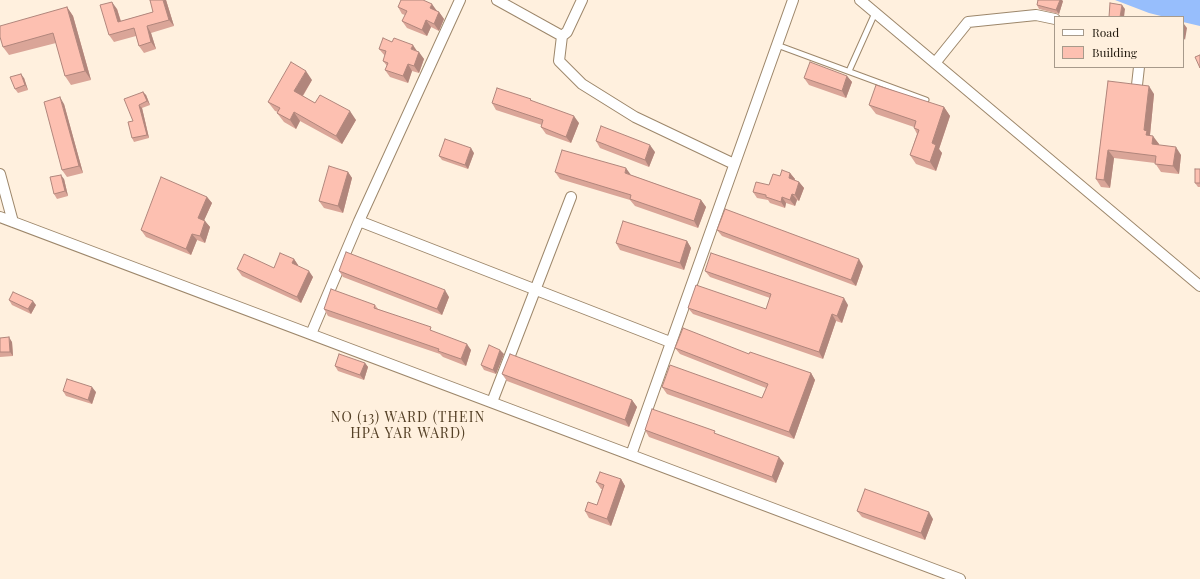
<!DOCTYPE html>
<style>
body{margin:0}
#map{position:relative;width:1200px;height:579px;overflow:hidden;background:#fff0de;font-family:"Playfair Display",serif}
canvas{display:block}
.legend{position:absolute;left:1054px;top:16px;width:130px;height:52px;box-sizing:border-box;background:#fff0de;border:1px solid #a79a8b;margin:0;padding:5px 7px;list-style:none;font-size:12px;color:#221a0f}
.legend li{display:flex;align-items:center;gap:8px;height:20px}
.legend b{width:20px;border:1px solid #a79a8b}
</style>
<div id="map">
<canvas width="1200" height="579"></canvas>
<ul class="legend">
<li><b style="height:5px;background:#fff"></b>Road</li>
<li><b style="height:11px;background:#fdc0b1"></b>Building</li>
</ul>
</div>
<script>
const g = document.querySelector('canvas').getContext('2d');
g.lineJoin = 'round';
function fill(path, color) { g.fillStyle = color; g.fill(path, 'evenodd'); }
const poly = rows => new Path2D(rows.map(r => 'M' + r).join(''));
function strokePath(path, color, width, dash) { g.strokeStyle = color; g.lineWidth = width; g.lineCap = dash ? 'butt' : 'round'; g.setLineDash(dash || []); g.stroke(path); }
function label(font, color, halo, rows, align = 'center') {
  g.font = font + ' "Playfair Display",serif'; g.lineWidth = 4; g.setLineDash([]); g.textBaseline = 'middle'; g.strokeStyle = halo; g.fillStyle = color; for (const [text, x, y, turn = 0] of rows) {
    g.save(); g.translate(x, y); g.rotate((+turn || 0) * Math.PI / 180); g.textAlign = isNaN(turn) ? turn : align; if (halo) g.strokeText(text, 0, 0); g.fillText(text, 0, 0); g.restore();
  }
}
const water = poly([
 [1115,0,1200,0,1200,26,1183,22,1183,17,1165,17,1149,13]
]);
const lane = poly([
 [777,45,926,100],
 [849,71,875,13]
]);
const street = poly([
 [497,0,562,36,567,32,582,0],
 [860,0,1200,286],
 [562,36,559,61,582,84,635,117,734,164],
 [935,63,968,22,1036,15,1055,19],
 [1137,85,1139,67],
 [0,174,13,222],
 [0,217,960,579],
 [359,221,670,342],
 [311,334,359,221,460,0],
 [492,402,571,197],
 [631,455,793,0]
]);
const wall = poly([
 [166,0,174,26,151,33,156,49,144,53,139,46,136,36,114,42,109,35,117,9,121,21,153,12],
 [1063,1,1059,14,1039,9,1037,5],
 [67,7,73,16,91,80,71,85,65,76,56,43,9,55,3,47],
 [398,7,437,11,439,12,444,19,439,31,431,27,427,36,407,28,402,21,405,15,402,14],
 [379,49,417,51,424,59,419,73,412,71,408,83,390,77,385,70,387,66,383,61,385,56],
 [847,76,852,82,846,98,809,85,804,78],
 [24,78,28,90,18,93,15,89],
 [312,80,303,96,315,103,356,120,342,144,300,121,296,129,284,122,277,113,278,112,275,111,268,102],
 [1108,81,1154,94,1150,135,1159,144,1159,145,1181,155,1179,174,1161,172,1155,163,1114,158,1110,188,1101,187,1096,179],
 [143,92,146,95,150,105,142,108,149,138,134,142,132,138,133,121],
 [532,101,579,123,571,143,546,134,541,127,542,125,496,110,492,103],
 [64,104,83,173,67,177,62,170],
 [869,105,944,107,950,116,939,149,942,153,936,171,916,164,910,155,917,134,914,128,914,127,876,114],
 [596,141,655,152,649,167,600,148],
 [474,153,468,169,442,160,439,156],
 [1200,169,1200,187,1198,187,1195,183],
 [348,172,352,178,343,213,324,208,319,201],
 [555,172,631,175,701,200,706,207,698,228,635,206,630,200,560,179],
 [790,173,795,179,794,180,799,182,804,188,799,201,797,200,795,206,786,203,785,208,770,203,768,200,757,198,753,192,769,185,780,176],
 [64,179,68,196,57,199,54,194],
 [207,197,212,203,204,220,210,227,205,243,197,240,191,255,146,237,141,230],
 [717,230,863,266,856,286,722,236],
 [687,241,691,248,684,270,620,250,616,243],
 [294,259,298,265,298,266,313,277,301,303,242,276,237,269,274,268],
 [339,271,449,297,442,315,343,277],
 [705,271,848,305,842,323,836,321,823,359,693,314,688,308,766,309,770,298,710,277],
 [9,300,36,305,31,314,12,305],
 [375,305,378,309,435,332,471,350,466,366,443,357,440,354,328,316,324,309],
 [0,338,12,342,13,356,0,357],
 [675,348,749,354,811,373,815,380,794,439,667,394,662,387,762,398,766,388,680,354],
 [504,354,496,374,484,370,481,365],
 [365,363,368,367,364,380,338,371,335,366],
 [502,374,632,400,637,407,629,427,507,381],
 [63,391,96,392,92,404,66,396],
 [645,430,717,434,784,463,776,483,649,437],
 [621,479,625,486,611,526,589,518,585,511,597,505,602,489,601,489,596,482],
 [857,511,933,519,925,540,862,517]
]);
const shadedWall = poly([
 [163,0,166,0,174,26,169,20],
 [1060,0,1062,0,1063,1,1059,14,1056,10],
 [112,2,117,9,123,29,118,22],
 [432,4,437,11,435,15,430,8],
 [1122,5,1125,9,1124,17,1120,17],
 [67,7,73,16,91,80,85,71],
 [439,12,444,19,439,31,434,24],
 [426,20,431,27,427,36,422,30],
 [1184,24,1187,28,1185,40,1183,37],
 [147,26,151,33,156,49,151,42],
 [413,45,417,51,411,49],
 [419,52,424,59,419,73,414,66],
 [408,64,412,71,408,83,403,76],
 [306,71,312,80,300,100,294,91],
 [21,74,24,78,28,90,25,85],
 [847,76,852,82,846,98,842,91],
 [1149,86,1154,94,1150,135,1152,139,1146,135,1144,130],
 [143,92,146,95,150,105,147,101],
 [60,97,64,104,83,173,79,166],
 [139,105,142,108,149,138,147,135],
 [944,107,950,116,939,149,942,153,936,171,930,162,932,143],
 [350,111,356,120,342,144,336,136],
 [294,112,300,121,296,129,290,120],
 [574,116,579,123,571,143,566,137],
 [1153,136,1159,144,1158,152,1152,144],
 [650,145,655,152,649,167,645,160],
 [1176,147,1181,155,1179,174,1173,166],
 [471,148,474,153,468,169,465,165],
 [1108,150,1114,158,1110,188,1104,180],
 [626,168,631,175,625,173],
 [348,172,352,178,343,213,338,206],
 [790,173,795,179,793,184,789,178],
 [61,175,64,179,68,196,65,191],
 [799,182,804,188,799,201,795,195],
 [792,194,797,200,795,206,790,200],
 [207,197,212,203,202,225,198,218],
 [782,197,786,203,785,208,781,202],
 [701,200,706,207,698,228,694,221],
 [205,221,210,227,205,243,200,236],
 [192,234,197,240,191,255,186,249],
 [687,241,691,248,684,270,680,263],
 [294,259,298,265,296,270,292,263],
 [859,259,863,266,856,286,851,280],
 [309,271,313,277,301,303,297,297],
 [445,290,449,297,442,315,437,309],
 [844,298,848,305,842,323,837,316],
 [33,301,36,305,31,314,28,309],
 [832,314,836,321,823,359,819,352],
 [9,337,12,342,13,356,10,352],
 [467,344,471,350,466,366,461,359],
 [500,350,504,354,496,374,493,370],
 [365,363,368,367,364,380,360,375],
 [811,373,815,380,794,439,789,432],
 [92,387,96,392,92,404,88,400],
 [632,400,637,407,629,427,625,420],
 [779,457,784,463,776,483,772,477],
 [621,479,625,486,611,526,607,519],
 [929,512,933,519,925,540,921,533]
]);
const building = poly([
 [150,0,163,0,169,20,147,26,151,42,139,46,134,28,109,35,100,5,112,2,118,22,153,12,150,0],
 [401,0,423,0,432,4,430,8,439,12,434,24,426,20,422,30,402,21,407,11,398,7,401,0],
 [1038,0,1060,0,1056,10,1037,5,1038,0],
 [1110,3,1122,5,1120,17,1109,17,1110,3],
 [67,7,85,71,65,76,53,33,3,47,0,37,0,26,67,7],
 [383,38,392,42,394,38,413,45,411,49,419,52,414,66,408,64,403,76,385,70,388,63,383,61,386,51,379,49,383,38],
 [1200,55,1200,68,1195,57,1200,55],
 [291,62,306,71,294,91,315,103,320,95,350,111,336,136,294,112,290,120,277,113,280,108,268,102,291,62],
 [810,62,847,76,842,91,804,78,810,62],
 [21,74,25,85,15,89,10,77,21,74],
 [1108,81,1149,86,1144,130,1147,131,1146,135,1153,136,1152,144,1176,147,1173,166,1155,164,1156,156,1108,150,1104,180,1096,179,1108,81],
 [876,85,944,107,932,143,936,145,930,162,910,155,919,130,914,128,916,121,869,105,876,85],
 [497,88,531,99,530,100,574,116,566,137,541,127,543,120,492,103,497,88],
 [143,92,147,101,139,105,147,135,132,138,128,122,133,121,124,99,143,92],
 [60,97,79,166,62,170,44,102,60,97],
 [601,126,650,145,645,160,596,141,601,126],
 [445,139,471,148,465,165,439,156,445,139],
 [562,150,626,168,625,173,701,200,694,221,630,199,631,195,555,172,562,150],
 [329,166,348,172,338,206,319,201,329,166],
 [1195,169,1200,169,1200,183,1195,183,1195,169],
 [782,170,790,173,789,178,799,182,795,195,792,194,790,200,782,197,781,202,766,197,766,195,753,192,756,182,769,185,773,174,780,176,782,170],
 [61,175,65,191,54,194,50,177,61,175],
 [161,177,207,197,198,218,205,221,200,236,192,234,186,249,141,230,161,177],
 [725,209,859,259,851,280,717,230,725,209],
 [623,221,687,241,680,263,616,243,623,221],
 [346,252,445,290,437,309,339,271,346,252],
 [280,253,294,259,292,263,309,271,297,297,237,269,244,254,274,268,280,253],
 [711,253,844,298,837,316,832,314,819,352,688,308,696,285,766,309,771,294,705,271,711,253],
 [331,289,375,305,374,308,431,327,430,330,467,344,461,359,438,351,439,349,324,309,331,289],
 [13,292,33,301,28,309,9,300,13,292],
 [683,328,749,354,750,352,811,373,789,432,662,387,670,365,762,398,768,384,675,348,683,328],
 [9,337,10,352,0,352,0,338,9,337],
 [489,345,500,350,493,370,481,365,489,345],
 [339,354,365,363,360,375,335,366,339,354],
 [510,354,632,400,625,420,502,374,510,354],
 [67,379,92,387,88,400,63,391,67,379],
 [652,409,715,431,714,433,779,457,772,477,645,430,652,409],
 [600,472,621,479,607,519,585,511,588,502,597,505,604,485,596,482,600,472],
 [865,489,929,512,921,533,857,511,865,489]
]);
const quarterNames = [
 ["NO (13) WARD (THEIN",408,418],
 ["HPA YAR WARD)",408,434]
];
fill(water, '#97befc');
strokePath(lane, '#9d876b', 7);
strokePath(street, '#9d876b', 12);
strokePath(lane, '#fff', 5);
strokePath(street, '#fff', 10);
fill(wall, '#daa598');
fill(shadedWall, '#b1867c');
fill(building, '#fdc0b1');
strokePath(building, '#b1867c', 1);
g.letterSpacing = '1px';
label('14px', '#554127', '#fff0de', quarterNames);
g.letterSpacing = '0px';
</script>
